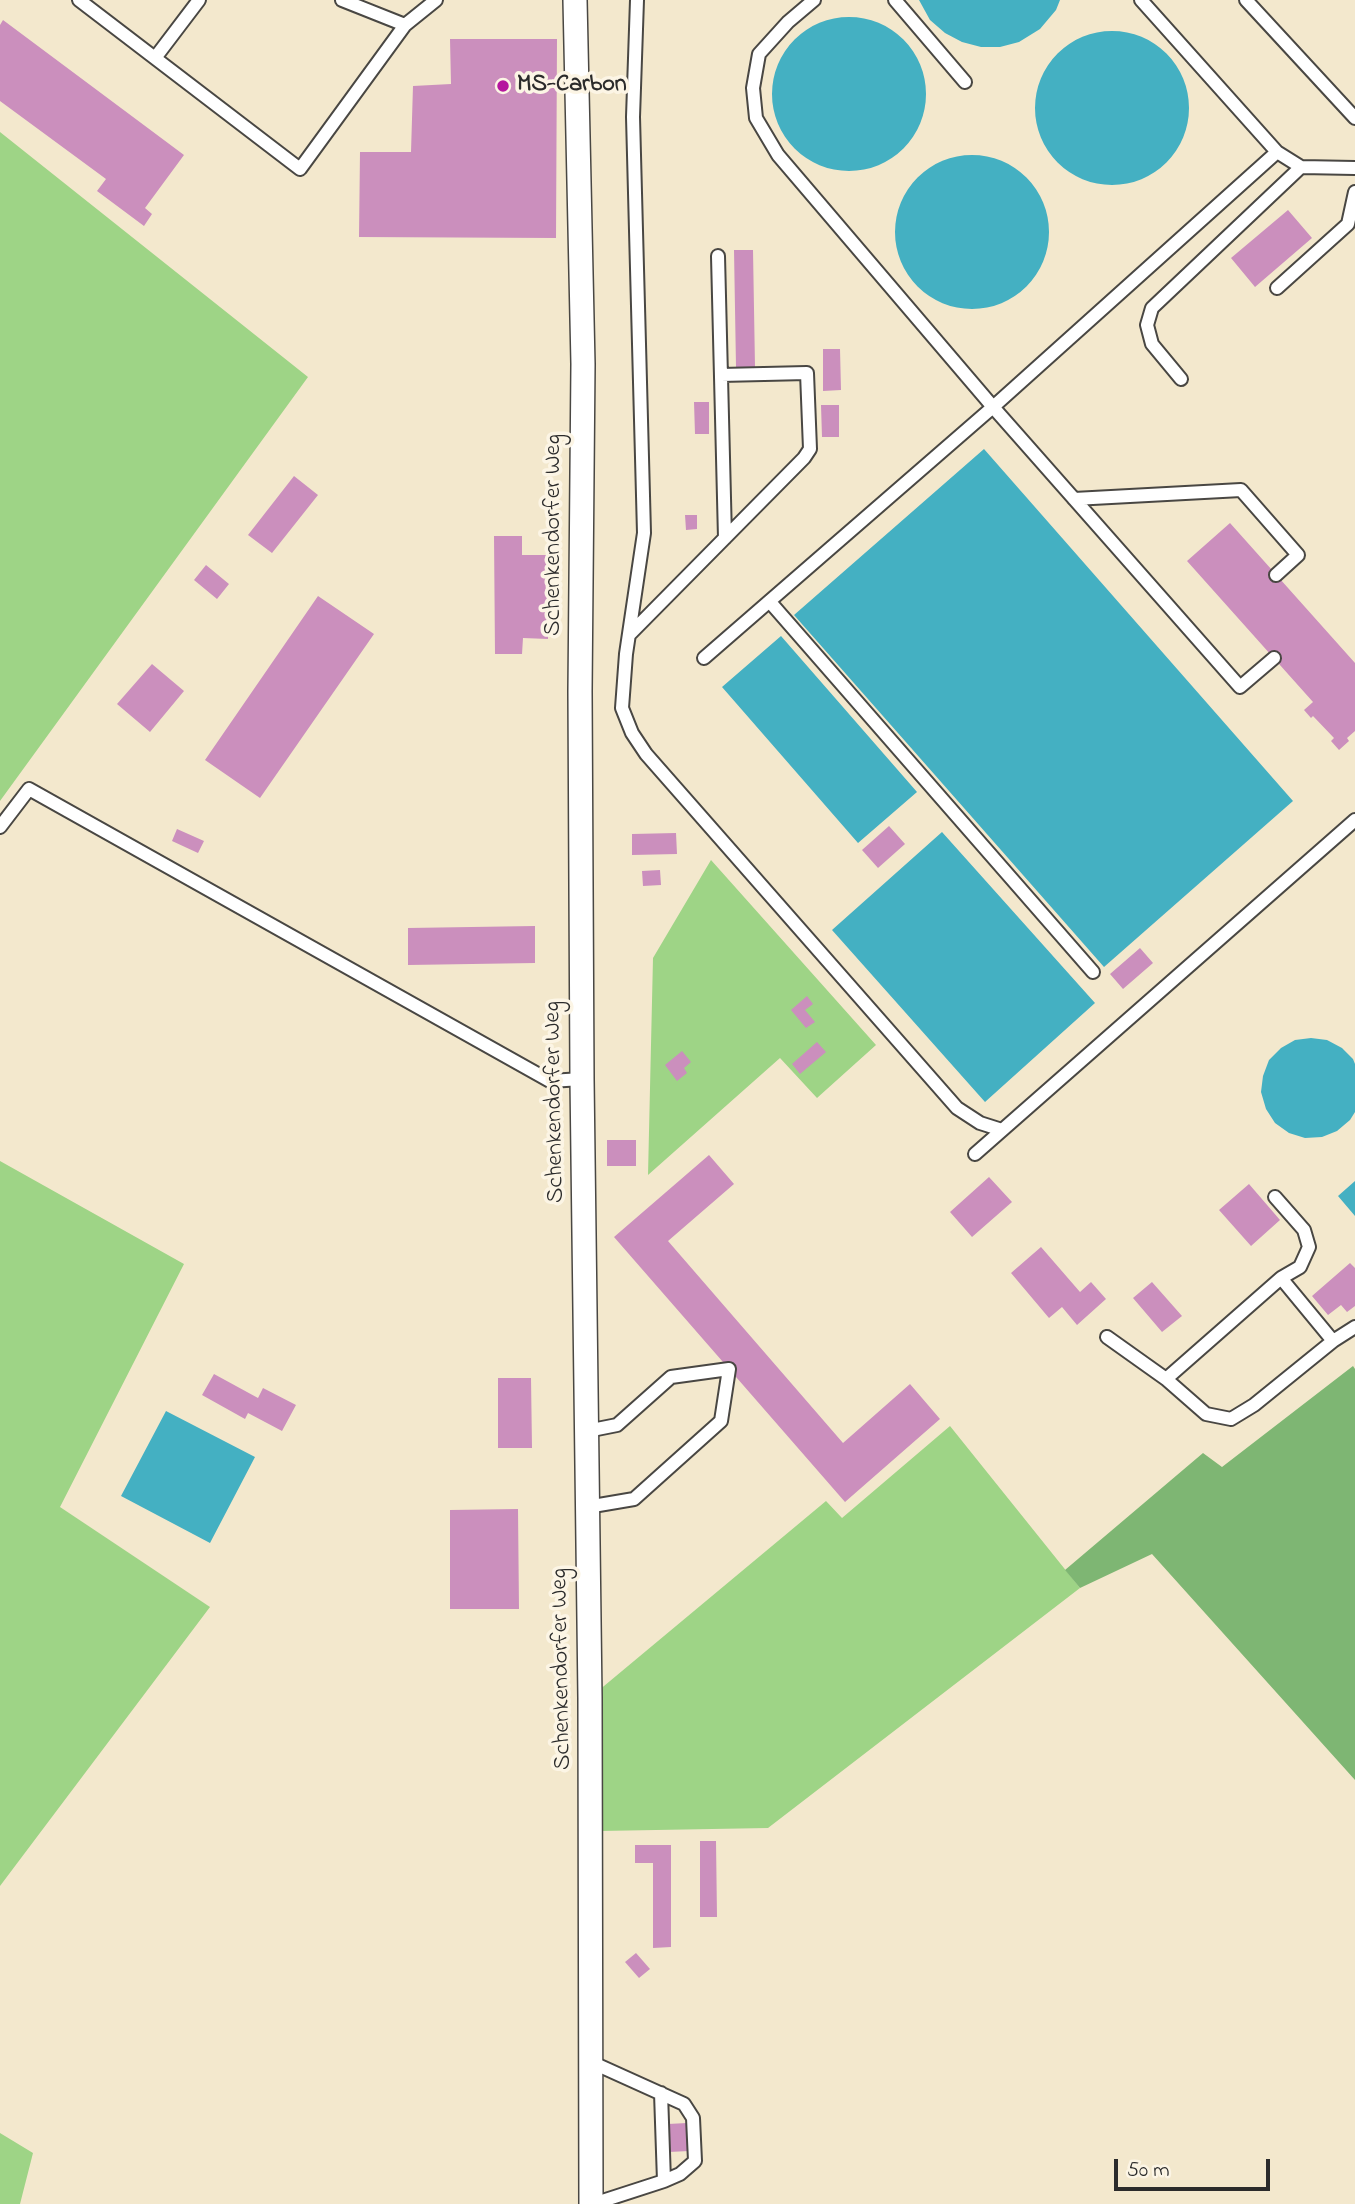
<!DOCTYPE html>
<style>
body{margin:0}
#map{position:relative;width:1355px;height:2204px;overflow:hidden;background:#f3e8cd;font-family:"Indie Flower",sans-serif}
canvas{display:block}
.scale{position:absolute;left:1114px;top:2159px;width:156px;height:32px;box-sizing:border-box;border:4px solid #2b2b2b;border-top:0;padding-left:9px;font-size:21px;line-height:24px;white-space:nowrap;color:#2b2b2b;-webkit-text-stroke:5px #fcf5e5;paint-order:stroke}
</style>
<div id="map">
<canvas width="1355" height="2204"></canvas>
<div class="scale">50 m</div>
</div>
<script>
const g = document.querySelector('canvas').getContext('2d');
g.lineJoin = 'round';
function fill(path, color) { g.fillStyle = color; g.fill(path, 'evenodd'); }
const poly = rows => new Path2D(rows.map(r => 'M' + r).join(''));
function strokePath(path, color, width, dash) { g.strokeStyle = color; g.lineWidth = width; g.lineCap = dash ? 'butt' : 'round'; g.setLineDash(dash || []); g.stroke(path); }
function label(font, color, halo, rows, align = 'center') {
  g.font = font + ' "Indie Flower",sans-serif'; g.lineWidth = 7; g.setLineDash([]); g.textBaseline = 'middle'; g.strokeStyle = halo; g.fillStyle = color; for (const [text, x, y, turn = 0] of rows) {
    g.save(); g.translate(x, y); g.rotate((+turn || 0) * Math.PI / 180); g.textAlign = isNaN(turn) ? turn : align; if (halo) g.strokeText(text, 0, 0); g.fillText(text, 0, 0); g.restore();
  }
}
const green = poly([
 [0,132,308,377,0,801],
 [711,860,876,1045,817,1098,780,1058,648,1175,653,958],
 [0,1161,184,1264,60,1507,210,1607,0,1886],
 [950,1426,1080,1588,768,1828,600,1831,598,1691,826,1501,842,1518],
 [0,2133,33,2153,20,2204,0,2204]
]);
const forest = poly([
 [1353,1366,1355,1369,1355,1780,1152,1554,1080,1588,1065,1570,1203,1453,1222,1467]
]);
const water = poly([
 [919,0,1060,0,1056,10,1040,29,1019,42,1000,47,981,47,962,42,945,33,930,20],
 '772 94a77 77 0 1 1 154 0a77 77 0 1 1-154 0Z',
 '1035 108a77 77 0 1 1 154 0a77 77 0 1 1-154 0Z',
 '895 232a77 77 0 1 1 154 0a77 77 0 1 1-154 0Z',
 [984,449,1293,801,1104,967,794,615],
 [781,636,917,792,858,843,722,687],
 [942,832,1095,1003,985,1102,832,930],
 [1311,1038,1327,1040,1342,1048,1353,1059,1355,1064,1355,1112,1350,1120,1337,1131,1322,1137,1305,1138,1289,1133,1275,1123,1266,1109,1261,1092,1263,1076,1269,1060,1281,1048,1295,1040],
 [1355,1181,1355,1216,1338,1196],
 [166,1411,255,1457,210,1543,121,1496]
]);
const building = poly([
 [3,20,184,155,145,208,152,214,144,226,97,191,106,179,0,101,0,25],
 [450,39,557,39,556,238,359,237,360,152,411,152,413,86,451,84],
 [1288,210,1312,238,1255,287,1231,258],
 [734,250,753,250,755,367,736,367],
 [823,349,840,349,841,390,823,391],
 [694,402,709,402,709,434,695,434],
 [821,405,839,405,839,437,822,437],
 [294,476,318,495,272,553,248,535],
 [685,515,697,515,697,529,686,530],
 [1230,523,1355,663,1355,731,1347,738,1349,741,1339,750,1331,741,1334,738,1313,716,1311,718,1304,710,1313,702,1187,561],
 [494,536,522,536,522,555,547,555,548,639,523,638,522,654,495,654],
 [206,565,229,584,217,599,194,580],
 [318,596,374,634,260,798,205,760],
 [152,664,184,691,150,732,117,704],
 [889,826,905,844,878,868,862,850],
 [177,829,204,841,198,853,172,841],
 [676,833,677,854,632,855,632,834],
 [660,870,661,885,643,886,642,871],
 [535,926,535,963,408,965,408,928],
 [1140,948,1153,963,1123,989,1110,974],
 [807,996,813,1004,805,1010,815,1022,806,1028,791,1010],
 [817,1042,826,1052,800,1074,792,1064],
 [682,1051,691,1062,684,1068,687,1073,677,1081,665,1065],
 [607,1140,636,1140,636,1166,607,1166],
 [709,1155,734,1184,668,1241,843,1443,910,1384,940,1419,845,1502,614,1237],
 [989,1177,1012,1202,972,1237,950,1212],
 [1249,1184,1280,1220,1251,1246,1219,1210],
 [1041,1247,1080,1292,1091,1282,1106,1299,1077,1325,1062,1307,1049,1318,1011,1273],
 [1350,1263,1355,1268,1355,1306,1347,1312,1341,1305,1328,1315,1312,1296],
 [1152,1282,1182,1316,1162,1332,1133,1298],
 [214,1374,258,1398,263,1388,296,1405,282,1431,248,1413,245,1419,202,1395],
 [498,1378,531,1378,532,1448,498,1448],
 [518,1509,519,1609,450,1609,450,1510],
 [700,1841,716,1841,717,1917,700,1917],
 [635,1845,671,1845,671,1947,653,1948,653,1863,635,1863],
 [636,1953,650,1969,639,1978,625,1962],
 [687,2123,689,2151,669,2152,668,2124]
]);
const lane = poly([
 [79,0,300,169,405,25,436,0],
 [342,0,405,25],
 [637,0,633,117,644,533,626,654,622,708,632,733,646,754,957,1108,980,1123,1002,1130],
 [814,0,788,22,759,54,753,88,756,118,778,155,993,407,1240,687,1274,658],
 [895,0,965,82],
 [1141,0,1277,152,1301,167,1355,168],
 [1246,0,1355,118],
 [155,58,199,0],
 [718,256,725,538],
 [1277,288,1348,224,1355,192],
 [1181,379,1152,344,1147,325,1152,308,1301,167],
 [1074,499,1241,490,1298,555,1276,575],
 [770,602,1093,972],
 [629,635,804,458,810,449,807,373,721,375],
 [704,658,993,407,1277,152],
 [0,827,29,789,550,1081,582,1079],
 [975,1154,1355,820],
 [1275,1197,1304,1230,1309,1247,1300,1267,1281,1278],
 [1107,1337,1166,1379,1206,1414,1231,1419,1254,1405,1333,1341,1355,1327],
 [1166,1379,1281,1278,1333,1341],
 [587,1431,617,1425,671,1377,729,1369,721,1421,634,1499,587,1507],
 [591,2062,684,2104,693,2118,695,2161,680,2174,664,2181,593,2204],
 [661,2093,664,2181]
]);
const street = poly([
 [575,0,583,364,580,691,582,1079,590,1698,591,2204]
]);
const markers = [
 [503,86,7,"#b5179e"]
];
const poiNames = [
 ["MS-Carbon",517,86]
];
const streetNames = [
 ["Schenkendorfer Weg",555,535,-90],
 ["Schenkendorfer Weg",556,1102,-91],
 ["Schenkendorfer Weg",563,1669,-91]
];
fill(green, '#9ed486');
fill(forest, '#7eb673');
fill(water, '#44b0c2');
fill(building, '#cb8fbd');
strokePath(lane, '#494743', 16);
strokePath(street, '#494743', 26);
strokePath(lane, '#fff', 12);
strokePath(street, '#fff', 23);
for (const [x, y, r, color] of markers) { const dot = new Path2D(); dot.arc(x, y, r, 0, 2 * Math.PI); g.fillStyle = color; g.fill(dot); strokePath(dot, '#fcf5e5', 2.5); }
label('bold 24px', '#2b2b2b', '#fcf5e5', poiNames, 'left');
label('24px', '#2b2b2b', '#fcf5e5', streetNames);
</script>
